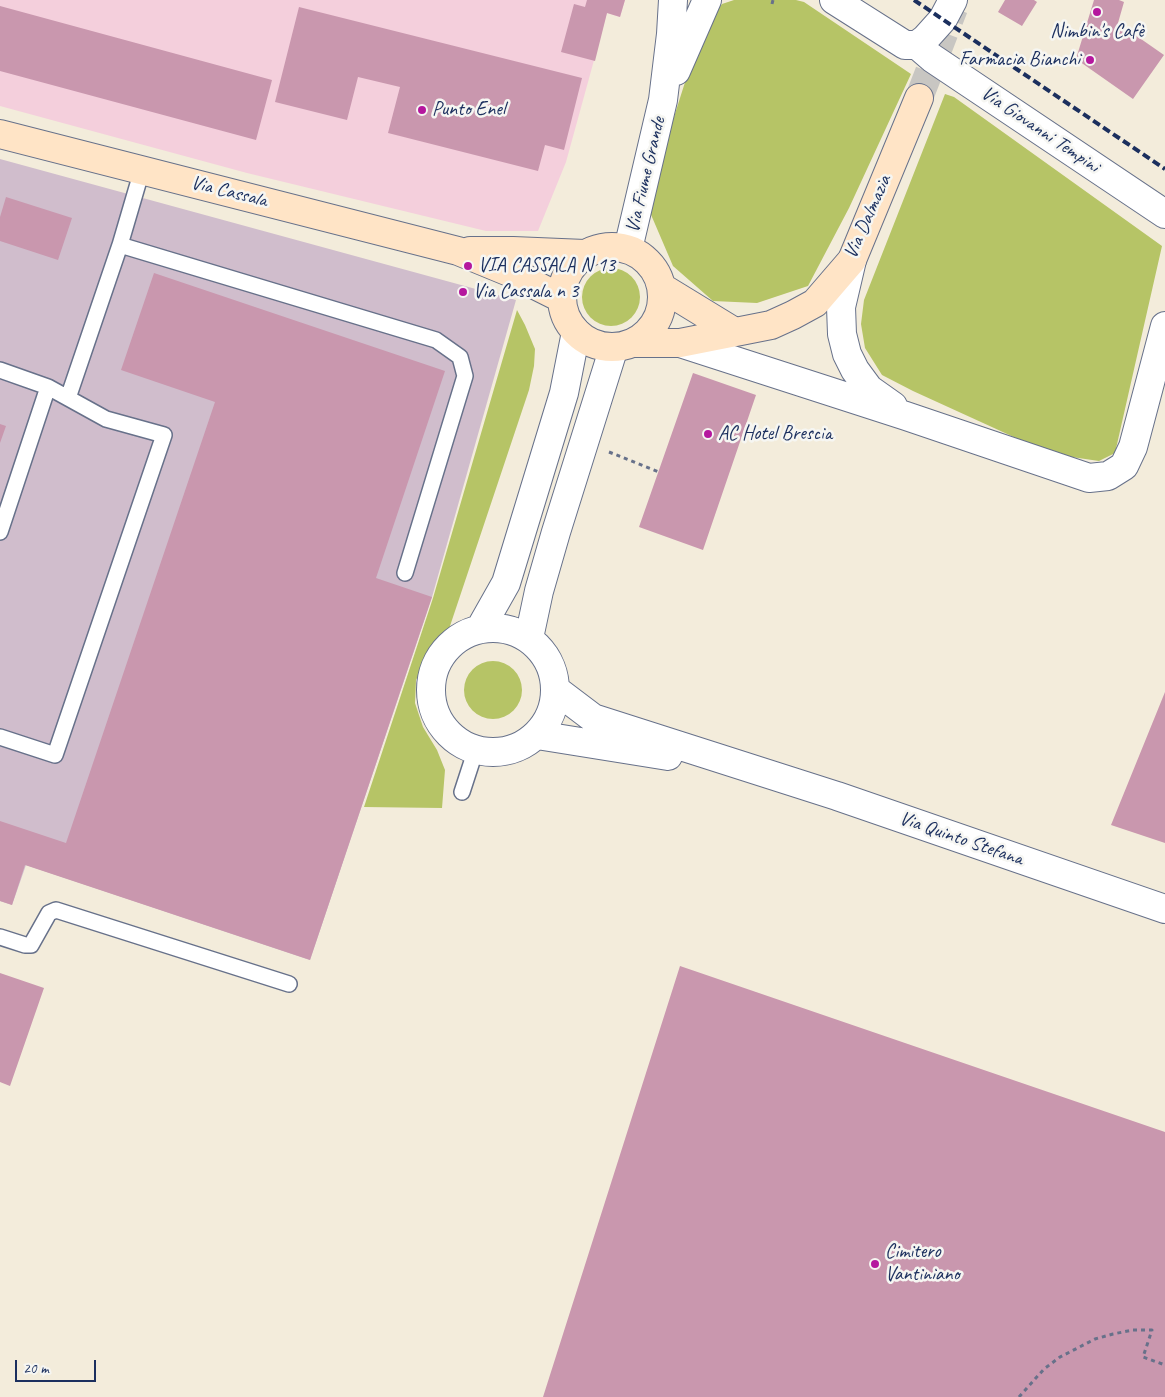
<!DOCTYPE html>
<meta charset="utf-8">
<style>
body{margin:0}
#map{position:relative;width:1165px;height:1397px;overflow:hidden;background:#f3ecdb;font-family:Caveat,sans-serif}
canvas{display:block}
.scale{position:absolute;left:15px;top:1360px;width:81px;height:22px;box-sizing:border-box;border:2px solid #1b2f5e;border-top:0;padding-left:6px;font-size:15px;line-height:18px;white-space:nowrap;color:#1b2f5e;-webkit-text-stroke:4px #f6f6f2;paint-order:stroke}
</style>
<div id="map">
<canvas width="1165" height="1397"></canvas>
<div class="scale">20 m</div>
</div>
<script>
const g = document.querySelector('canvas').getContext('2d');
g.lineJoin = 'round';
function fill(path, color) { g.fillStyle = color; g.fill(path, 'evenodd'); }
const poly = rows => new Path2D(rows.map(r => 'M' + r).join(''));
function strokePath(path, color, width, dash) { g.strokeStyle = color; g.lineWidth = width; g.lineCap = dash ? 'butt' : 'round'; g.setLineDash(dash || []); g.stroke(path); }
function label(font, color, halo, rows, align = 'center') {
  g.font = font + ' Caveat,sans-serif'; g.lineWidth = 5; g.setLineDash([]); g.textBaseline = 'middle'; g.strokeStyle = halo; g.fillStyle = color; for (const [text, x, y, turn = 0] of rows) {
    g.save(); g.translate(x, y); g.rotate((+turn || 0) * Math.PI / 180); g.textAlign = isNaN(turn) ? turn : align; if (halo) g.strokeText(text, 0, 0); g.fillText(text, 0, 0); g.restore();
  }
}
const built = poly([
 [0,0,625,0,620,17,607,13,566,162,538,231,486,231,247,173,0,106]
]);
const industrial = poly([
 [0,159,516,300,432,597,310,960,26,865,12,905,0,901]
]);
const green = poly([
 [734,0,796,0,804,2,911,74,849,208,808,286,757,303,713,301,673,266,649,210,673,120,701,32,722,4],
 [945,94,954,97,1162,246,1115,453,1099,461,1051,454,913,391,882,375,865,348,861,324,864,300],
 '582 297a29 29 0 1 1 58 0a29 29 0 1 1-58 0Z',
 [517,310,525,325,535,349,534,366,529,390,451,623,446,638,428,657,416,680,415,703,423,727,437,750,445,770,442,808,364,807,433,598],
 '464 690a29 29 0 1 1 58 0a29 29 0 1 1-58 0Z'
]);
const building = poly([
 [587,0,625,0,620,17,607,13,595,61,561,52,574,4,585,7],
 [1005,0,1034,0,1037,2,1022,26,998,12],
 [1094,0,1119,0,1124,2,1118,23,1164,55,1133,99,1076,59],
 [0,6,272,80,256,140,0,71],
 [299,7,582,78,564,150,545,145,538,171,388,133,400,87,358,77,347,120,275,102],
 [6,197,72,218,58,260,0,241,0,217],
 [154,273,445,371,376,578,432,597,310,960,25,865,12,905,0,901,0,821,66,843,215,402,121,370],
 [693,373,756,395,703,550,639,527],
 [0,424,6,426,0,443],
 [1165,692,1165,843,1111,825],
 [680,966,1165,1132,1165,1397,543,1397],
 [0,973,44,988,10,1086,0,1082]
]);
const secondaryTunnel = poly([
 [919,98,954,8]
]);
const path = poly([
 [772,4,773,0],
 [609,452,659,472],
 [1019,1397,1044,1369,1060,1357,1095,1339,1113,1334,1133,1330,1152,1330,1143,1357,1165,1365]
]);
const lane = poly([
 [142,170,120,245,436,340,460,357,465,376,405,573],
 [0,370,48,387],
 [68,398,120,245],
 [0,532,48,387,106,419,164,435,55,755,0,737],
 [462,792,476,749],
 [0,937,25,945,31,945,49,913,56,910,289,984]
]);
const street = poly([
 [834,0,905,45,917,45],
 [917,45,932,58,1165,214],
 [917,45,925,39,943,19,953,0],
 [676,71,707,0],
 [628,249,663,100,671,34,673,0],
 [852,260,841,307,842,334,847,354,855,370,869,389,893,406],
 [680,343,906,416,1089,478,1108,476,1124,466,1133,447,1165,326],
 '431 690a62 62 0 1 1 124 0a62 62 0 1 1-124 0Z',
 [480,629,506,583,564,393,576,332],
 [529,638,539,591,556,532,614,347],
 [556,690,593,718,837,796,1165,909],
 [537,735,668,756]
]);
const secondary = poly([
 [0,134,458,251,509,272,561,298],
 '562 297a50 50 0 1 1 100 0a50 50 0 1 1-100 0Z',
 [470,251,513,251,585,254],
 [661,287,733,331],
 [633,343,680,343,771,325,793,315,815,303,852,260,919,98]
]);
const rail = poly([
 [914,0,1165,169]
]);
const markers = [
 [1097,12,5,"#b5179e"],
 [1090,60,5,"#b5179e"],
 [422,110,5,"#b5179e"],
 [468,266,5,"#b5179e"],
 [463,292,5,"#b5179e"],
 [708,434,5,"#b5179e"],
 [875,1264,5,"#b5179e"]
];
const poiNames = [
 ["Nimbin's Cafè",1097,32,"center"],
 ["Farmacia Bianchi",1080,60,"right"],
 ["Punto Enel",432,110],
 ["VIA CASSALA N 13",478,266],
 ["Via Cassala n 3",473,292],
 ["AC Hotel Brescia",718,434],
 ["Cimitero",885,1252],
 ["Vantiniano",885,1275]
];
const streetNames = [
 ["Via Giovanni Tempini",1040,130,34],
 ["Via Fiume Grande",646,175,-77],
 ["Via Cassala",229,192,14],
 ["Via Dalmazia",868,217,-66],
 ["Via Quinto Stefana",961,839,19]
];
fill(built, '#f4cfdc');
fill(industrial, '#d0bdcc');
fill(green, '#b6c466');
fill(building, '#c997ae');
strokePath(secondaryTunnel, '#c8c6c2', 28, [28, 14]);
strokePath(lane, '#67718a', 18);
strokePath(street, '#67718a', 30);
strokePath(secondary, '#67718a', 30);
strokePath(path, '#67718a', 3, [4, 4]);
strokePath(lane, '#fff', 15);
strokePath(street, '#fff', 28);
strokePath(secondary, '#ffe4c6', 28);
strokePath(rail, '#1b2f5e', 4, [8, 4]);
for (const [x, y, r, color] of markers) { const dot = new Path2D(); dot.arc(x, y, r, 0, 2 * Math.PI); g.fillStyle = color; g.fill(dot); strokePath(dot, '#f6f6f2', 2); }
label('20px', '#1b2f5e', '#f6f6f2', poiNames, 'left');
label('20px', '#1b2f5e', '#f6f6f2', streetNames);
</script>
